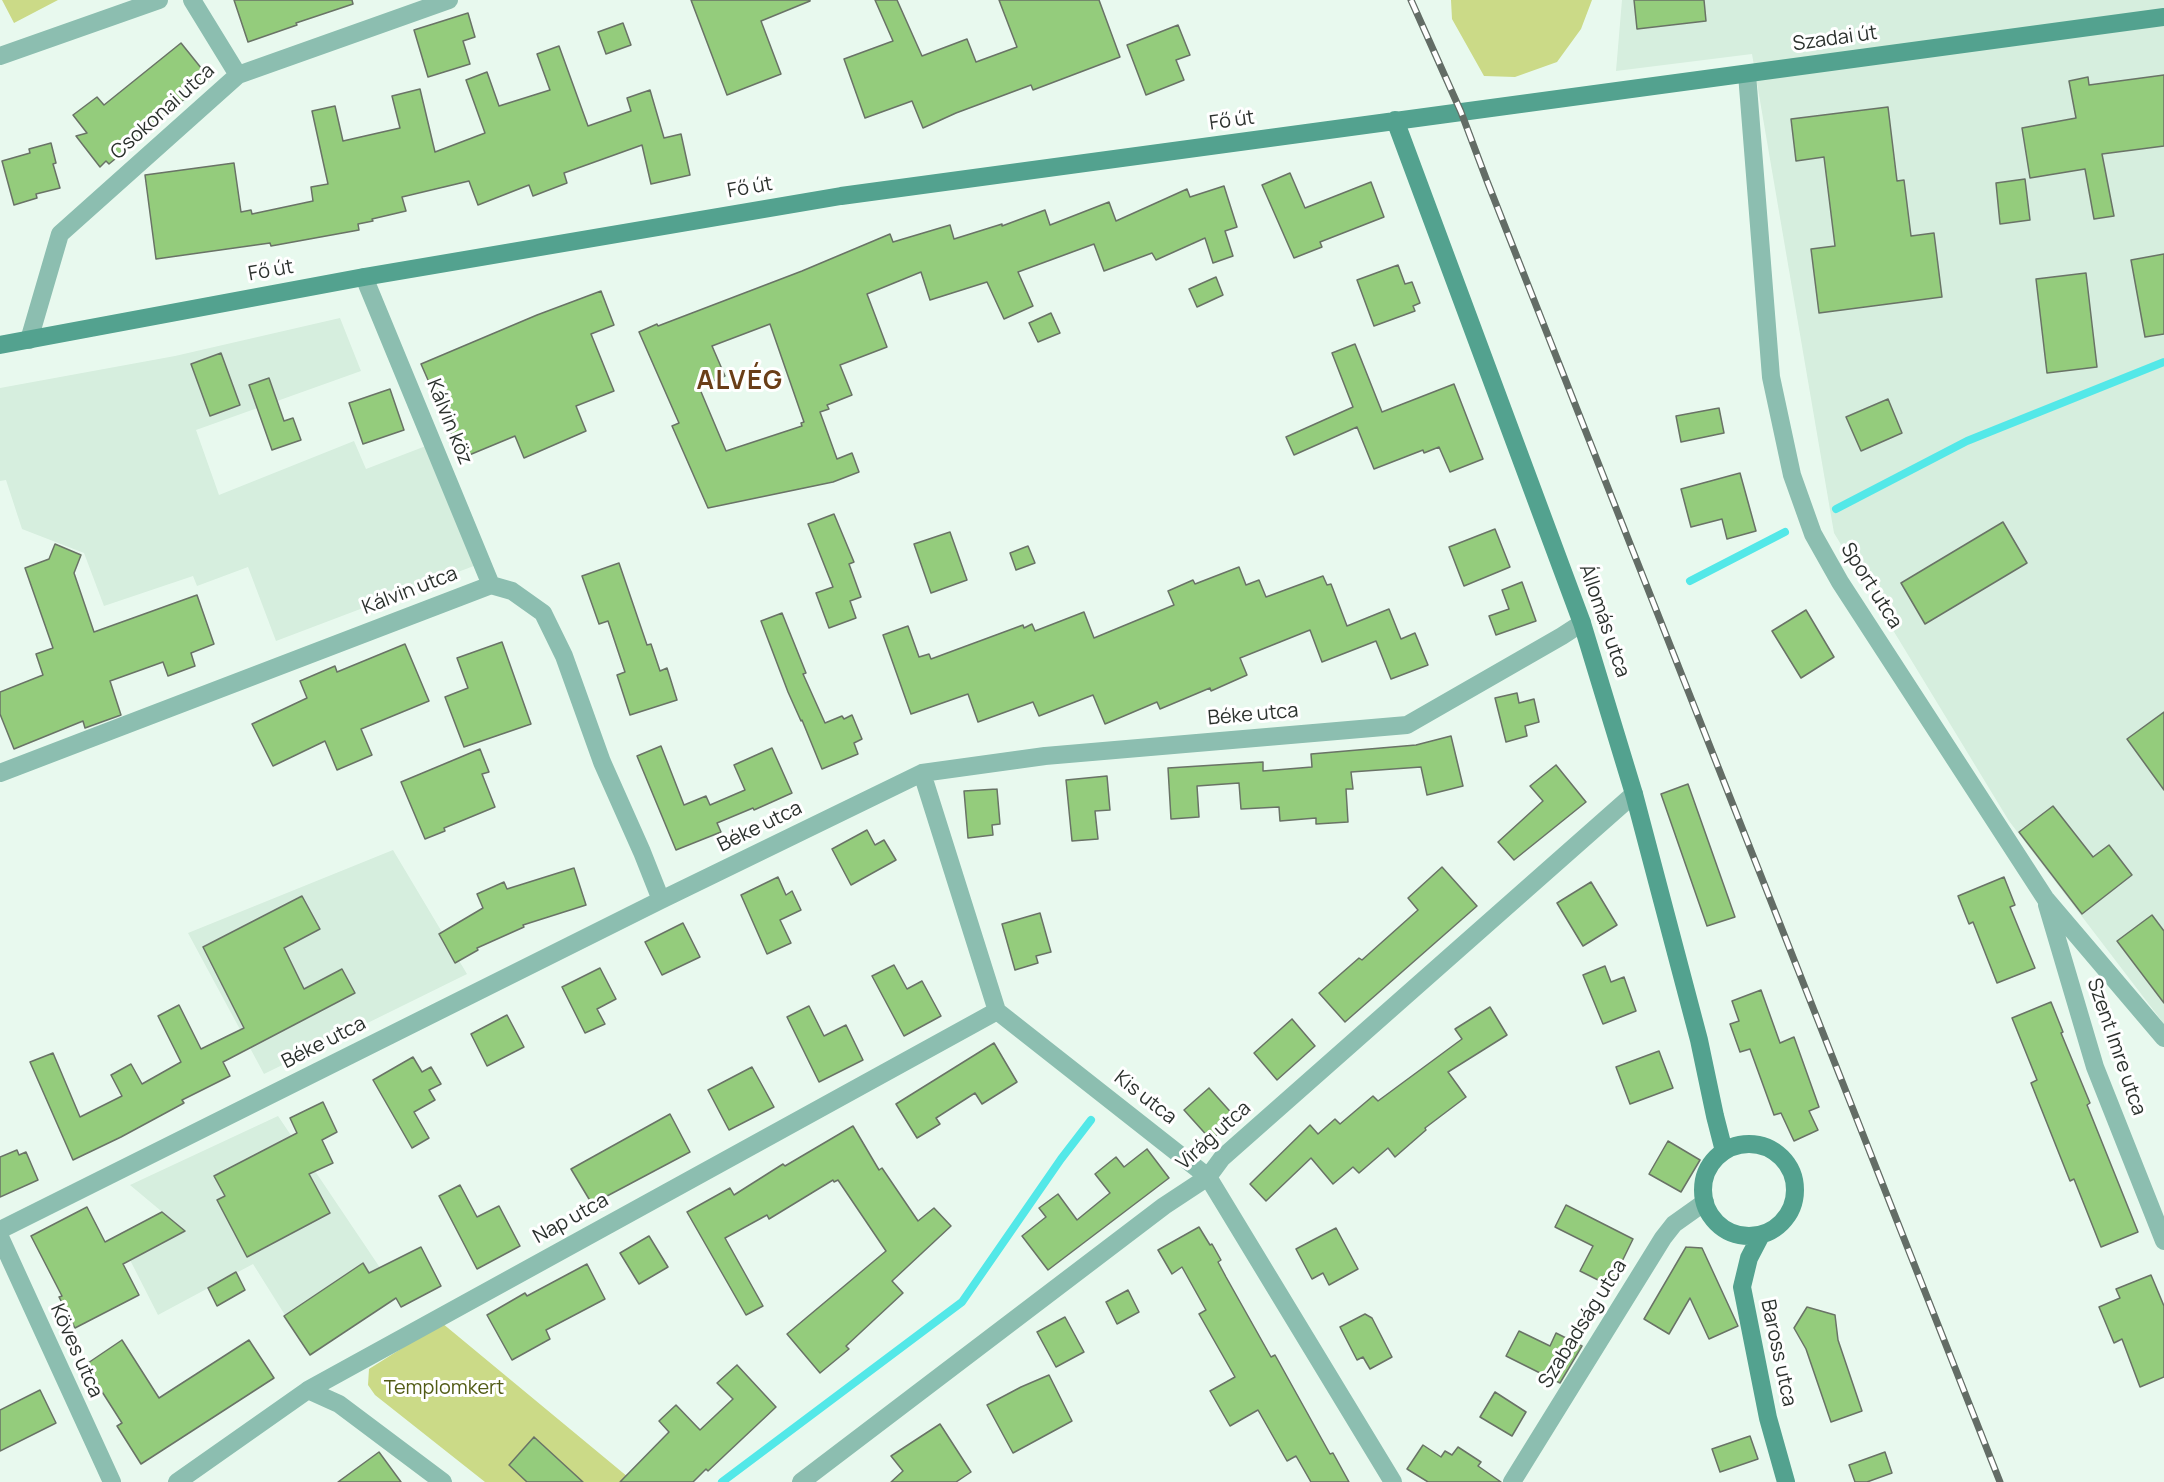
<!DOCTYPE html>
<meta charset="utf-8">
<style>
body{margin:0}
canvas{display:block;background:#e8f9ee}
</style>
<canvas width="2164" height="1482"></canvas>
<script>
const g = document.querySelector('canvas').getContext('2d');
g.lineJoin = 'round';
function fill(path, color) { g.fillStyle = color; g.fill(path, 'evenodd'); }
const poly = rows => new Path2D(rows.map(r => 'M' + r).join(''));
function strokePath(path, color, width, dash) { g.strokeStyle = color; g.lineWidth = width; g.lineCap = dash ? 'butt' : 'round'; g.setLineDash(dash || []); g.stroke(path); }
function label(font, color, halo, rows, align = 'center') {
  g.font = font + ' Manrope,sans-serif'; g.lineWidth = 6; g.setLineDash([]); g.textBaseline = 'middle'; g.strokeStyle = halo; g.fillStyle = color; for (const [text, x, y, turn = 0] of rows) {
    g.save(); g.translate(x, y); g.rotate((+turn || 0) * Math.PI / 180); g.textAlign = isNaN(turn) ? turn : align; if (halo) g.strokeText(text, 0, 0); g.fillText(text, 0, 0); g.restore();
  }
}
const built = poly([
 [1622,0,2164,0,2164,1024,2009,821,1834,533,1752,54,1616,71],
 [340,318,361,371,196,430,219,495,354,441,366,469,431,444,479,564,276,641,248,567,197,586,193,576,104,606,84,553,22,529,6,480,0,481,0,388,175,356],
 [393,850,467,974,264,1074,188,933],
 [278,1116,399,1296,310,1355,253,1264,158,1315,130,1260,185,1231,130,1185]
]);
const green = poly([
 [2,0,58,0,14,23],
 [1451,0,1592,0,1581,29,1557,62,1515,77,1484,76,1452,19],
 [442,1323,634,1482,485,1482,375,1395,368,1385,369,1369]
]);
const stream = poly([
 [1836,509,1967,441,2164,362],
 [1690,581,1785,532],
 [722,1482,962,1302,1061,1159,1091,1120]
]);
const building = poly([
 [234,0,352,0,353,4,296,23,297,25,248,42,234,0],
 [691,0,810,0,810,1,761,21,781,74,727,95,691,0],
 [875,0,897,0,922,56,967,39,976,62,1017,47,999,0,1099,0,1120,57,1033,90,1031,85,956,113,923,128,912,101,865,118,844,59,893,41,875,0],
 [1634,0,1704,0,1706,21,1637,29,1634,0],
 [468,13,475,37,463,41,470,64,428,77,414,30,468,13],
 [623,23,631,45,606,54,598,32,623,23],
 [1178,25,1190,55,1176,60,1184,80,1146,95,1127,45,1178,25],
 [181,43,210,79,129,143,132,145,109,164,106,161,100,167,76,136,87,133,73,115,97,97,104,105,181,43],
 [559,46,588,126,631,111,627,98,650,90,664,138,681,134,690,175,651,184,642,145,564,173,567,183,533,196,529,185,478,205,469,181,402,197,406,211,372,219,373,221,358,224,359,230,271,246,270,243,156,259,145,175,234,163,241,212,251,210,252,214,313,201,311,187,328,184,312,111,335,106,343,141,400,128,392,96,420,89,435,152,485,133,466,80,487,72,499,106,550,90,537,54,559,46],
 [2164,75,2164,146,2102,154,2114,216,2094,219,2085,169,2030,178,2022,128,2076,118,2069,81,2088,77,2089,85,2164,75],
 [1888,107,1897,181,1904,180,1911,236,1934,233,1942,297,1819,313,1811,249,1835,246,1824,157,1796,161,1791,119,1888,107],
 [51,143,56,163,53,164,60,188,36,194,37,198,14,205,2,161,30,153,29,149,51,143],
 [1290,173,1305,208,1371,182,1384,217,1320,242,1322,247,1294,258,1262,185,1290,173],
 [2025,179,2030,220,2000,224,1996,183,2025,179],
 [1224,186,1237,227,1225,231,1233,256,1213,263,1205,238,1156,260,1152,253,1104,271,1094,244,1018,272,1033,306,1004,319,987,282,930,300,921,272,867,294,887,347,840,365,852,395,827,405,829,409,820,412,837,459,852,453,859,472,833,482,708,508,672,426,679,423,639,332,657,324,658,326,802,271,890,234,893,242,950,225,954,239,1002,224,1002,226,1045,210,1050,225,1109,202,1116,221,1187,189,1190,197,1224,186],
 [770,324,804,422,801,423,802,426,726,451,699,387,725,376,712,346,770,324],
 [2164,254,2164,334,2145,337,2131,260,2164,254],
 [1398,265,1405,284,1412,282,1420,303,1413,306,1415,311,1374,326,1357,280,1398,265],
 [2086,273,2097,367,2047,373,2036,279,2086,273],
 [1216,277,1223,295,1197,307,1189,289,1216,277],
 [601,291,614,325,591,334,614,391,576,406,586,431,524,458,515,436,462,458,421,364,537,315,601,291],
 [1051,313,1060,333,1038,342,1029,323,1051,313],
 [1355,344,1382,412,1454,384,1483,459,1450,472,1439,447,1424,453,1423,450,1374,469,1357,427,1294,455,1286,437,1353,407,1332,353,1355,344],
 [221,353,240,405,210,416,191,364,221,353],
 [269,378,284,421,293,418,301,440,272,450,249,385,269,378],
 [390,389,404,430,363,444,349,403,390,389],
 [1888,399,1902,433,1861,451,1846,417,1888,399],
 [1719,408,1724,433,1681,442,1676,416,1719,408],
 [1740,473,1756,531,1727,539,1722,519,1691,527,1681,489,1740,473],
 [834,514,854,562,849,564,861,597,850,601,856,618,829,628,816,593,833,587,808,524,834,514],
 [2003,522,2027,563,1925,624,1901,583,2003,522],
 [1495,529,1510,567,1464,586,1449,547,1495,529],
 [950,532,967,580,931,593,914,544,950,532],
 [55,544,81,555,74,573,94,632,197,595,214,644,191,653,195,666,168,676,163,662,110,681,121,715,85,728,83,721,14,749,0,714,0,692,43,675,36,654,53,648,25,568,49,559,55,544],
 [1028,546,1035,563,1016,570,1010,553,1028,546],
 [619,563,647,645,651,644,660,671,667,668,677,700,630,715,617,675,625,672,608,621,599,624,582,576,619,563],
 [1239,567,1246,585,1259,580,1266,597,1323,576,1327,585,1331,584,1347,626,1389,609,1401,639,1415,633,1428,665,1391,679,1376,641,1322,662,1310,630,1240,658,1247,675,1211,691,1210,688,1160,709,1157,702,1105,724,1093,695,1039,716,1033,702,978,722,968,694,911,714,883,635,908,626,919,657,929,654,931,659,1023,625,1024,628,1032,624,1035,631,1084,612,1094,638,1174,605,1168,591,1193,580,1195,584,1239,567],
 [1522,582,1536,621,1496,635,1489,616,1509,609,1502,590,1522,582],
 [1806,610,1834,657,1801,678,1772,631,1806,610],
 [782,613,806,673,803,674,825,723,842,716,844,719,852,715,862,739,854,743,858,754,822,769,802,720,801,721,788,692,761,621,782,613],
 [502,642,531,724,464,747,445,697,468,688,457,658,502,642],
 [405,644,429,701,361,729,372,755,337,770,325,741,273,766,252,724,307,698,300,681,335,666,337,672,405,644],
 [1517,693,1519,703,1534,699,1539,722,1525,726,1527,736,1506,742,1495,698,1517,693],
 [2164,712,2164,790,2127,739,2164,712],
 [1451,736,1463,786,1427,795,1421,767,1351,772,1353,789,1346,789,1348,822,1316,824,1316,818,1280,821,1279,807,1241,809,1239,783,1197,786,1199,817,1171,819,1168,768,1263,762,1263,771,1312,767,1311,754,1416,745,1451,736],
 [661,746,684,805,706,796,710,805,745,790,734,765,772,748,792,793,754,810,753,808,717,823,721,832,676,850,637,756,661,746],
 [480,749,489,772,482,774,495,807,444,828,445,831,425,839,401,782,480,749],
 [1556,765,1586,802,1514,860,1498,842,1543,801,1530,786,1556,765],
 [1107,776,1110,810,1095,811,1098,839,1072,841,1066,780,1107,776],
 [1688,784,1735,917,1707,926,1661,794,1688,784],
 [997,789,1000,824,992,825,993,835,968,838,964,791,997,789],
 [2053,806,2093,857,2109,845,2132,875,2082,914,2019,832,2053,806],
 [867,830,875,845,884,840,896,860,851,885,832,849,867,830],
 [1442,867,1477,906,1345,1022,1319,993,1359,958,1362,960,1418,910,1408,898,1442,867],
 [574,868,586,905,523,925,524,927,477,948,478,950,455,963,439,934,483,908,477,894,504,882,507,889,574,868],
 [778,877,786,895,792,891,801,910,780,920,791,943,767,954,741,895,778,877],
 [2004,877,2015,905,2010,907,2035,968,1997,983,1973,922,1969,924,1958,896,2004,877],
 [1591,882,1617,925,1583,946,1557,903,1591,882],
 [302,896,320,929,284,948,304,989,342,969,355,993,223,1062,230,1076,182,1100,184,1103,121,1137,73,1160,30,1062,53,1053,80,1117,122,1096,111,1075,131,1064,142,1084,181,1062,158,1016,179,1005,201,1049,244,1028,203,947,302,896],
 [1040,913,1051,952,1036,956,1038,963,1015,970,1002,924,1040,913],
 [2152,915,2164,931,2164,1003,2117,941,2152,915],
 [683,923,700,957,662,975,645,942,683,923],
 [894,965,907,989,922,981,941,1016,904,1036,872,976,894,965],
 [1605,966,1611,982,1624,977,1636,1011,1603,1024,1583,975,1605,966],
 [600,968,616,999,597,1009,605,1024,585,1033,562,987,600,968],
 [1761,990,1780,1043,1794,1037,1819,1107,1809,1111,1818,1130,1794,1141,1781,1113,1774,1115,1750,1049,1740,1052,1730,1024,1739,1021,1732,1001,1761,990],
 [2051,1002,2063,1032,2061,1033,2090,1103,2087,1105,2138,1232,2101,1247,2074,1179,2070,1181,2031,1083,2037,1080,2012,1018,2051,1002],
 [809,1006,824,1036,846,1025,863,1060,819,1082,787,1017,809,1006],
 [1490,1007,1507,1035,1448,1072,1466,1097,1425,1128,1426,1130,1395,1157,1388,1148,1359,1173,1353,1167,1333,1184,1311,1158,1266,1201,1250,1184,1310,1125,1318,1134,1335,1119,1340,1124,1373,1096,1378,1101,1462,1039,1455,1029,1490,1007],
 [507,1015,524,1047,487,1066,471,1034,507,1015],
 [1292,1019,1315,1046,1277,1080,1254,1053,1292,1019],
 [994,1043,1017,1082,982,1104,975,1093,936,1118,940,1124,917,1138,896,1104,994,1043],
 [1659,1051,1673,1088,1630,1104,1616,1067,1659,1051],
 [413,1057,422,1072,431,1067,441,1084,429,1090,435,1100,414,1112,429,1138,412,1148,373,1080,413,1057],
 [752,1067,774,1107,729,1130,708,1090,752,1067],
 [1209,1088,1236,1118,1211,1140,1184,1110,1209,1088],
 [323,1102,337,1132,322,1140,333,1163,309,1174,330,1213,247,1257,217,1200,225,1196,214,1176,297,1133,290,1118,323,1102],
 [670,1114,690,1152,592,1204,571,1169,670,1114],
 [853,1126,879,1170,882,1168,918,1221,934,1208,951,1226,892,1281,903,1293,846,1346,849,1349,820,1373,787,1334,886,1251,838,1180,834,1182,833,1180,769,1219,767,1215,725,1238,763,1306,746,1315,687,1212,730,1188,734,1195,783,1164,785,1166,853,1126],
 [1668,1141,1700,1160,1681,1192,1649,1174,1668,1141],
 [1147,1149,1169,1178,1048,1270,1022,1236,1046,1217,1039,1208,1058,1194,1077,1220,1110,1193,1095,1174,1116,1157,1124,1167,1147,1149],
 [17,1150,19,1155,26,1152,38,1180,0,1197,0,1157,17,1150],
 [460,1185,477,1217,499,1206,520,1246,477,1269,439,1196,460,1185],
 [1566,1205,1633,1239,1610,1286,1580,1271,1593,1246,1555,1227,1566,1205],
 [87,1207,105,1242,162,1212,185,1231,123,1264,139,1295,75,1328,59,1297,62,1296,31,1236,87,1207],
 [1199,1227,1210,1245,1212,1244,1221,1260,1218,1262,1226,1277,1271,1357,1275,1355,1330,1454,1333,1453,1349,1482,1311,1482,1296,1456,1287,1461,1258,1410,1230,1426,1210,1391,1235,1377,1199,1314,1206,1310,1182,1267,1172,1274,1158,1250,1199,1227],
 [1336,1228,1358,1269,1329,1285,1323,1273,1312,1279,1296,1249,1336,1228],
 [649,1236,668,1267,639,1284,620,1253,649,1236],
 [421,1247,441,1286,401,1307,396,1298,310,1355,284,1316,363,1263,369,1273,421,1247],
 [1686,1247,1702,1248,1738,1326,1709,1339,1690,1298,1669,1334,1644,1319,1686,1247],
 [587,1264,605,1299,546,1330,550,1339,512,1360,487,1315,525,1293,527,1296,587,1264],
 [236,1272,245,1290,217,1306,208,1288,236,1272],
 [2151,1275,2164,1306,2164,1377,2140,1387,2122,1339,2114,1343,2099,1307,2120,1298,2116,1289,2151,1275],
 [1128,1290,1139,1312,1117,1324,1106,1302,1128,1290],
 [1807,1307,1835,1315,1838,1340,1862,1411,1831,1422,1806,1349,1794,1328,1807,1307],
 [1365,1314,1372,1318,1392,1357,1370,1369,1363,1357,1357,1360,1340,1327,1365,1314],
 [1065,1317,1084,1352,1056,1367,1037,1332,1065,1317],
 [1519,1331,1550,1346,1556,1333,1582,1346,1560,1383,1506,1356,1519,1331],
 [122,1340,159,1398,249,1340,274,1378,141,1464,117,1426,122,1423,85,1365,122,1340],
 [737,1365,776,1407,708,1471,706,1469,693,1482,620,1482,669,1432,659,1421,676,1405,700,1430,733,1399,717,1383,737,1365],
 [1049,1375,1072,1421,1013,1453,987,1405,1021,1387,1049,1375],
 [40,1390,56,1423,0,1451,0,1410,40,1390],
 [1495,1392,1526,1412,1512,1436,1480,1417,1495,1392],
 [940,1424,971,1472,956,1482,891,1482,903,1471,891,1456,940,1424],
 [1750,1436,1758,1459,1720,1472,1712,1449,1750,1436],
 [534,1437,583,1482,527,1482,509,1465,534,1437],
 [1423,1445,1441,1457,1445,1451,1452,1455,1458,1447,1481,1462,1478,1466,1501,1482,1428,1482,1407,1469,1423,1445],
 [379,1452,401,1482,338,1482,379,1452],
 [1885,1452,1892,1473,1867,1482,1855,1482,1849,1465,1885,1452]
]);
const street = poly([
 [192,0,238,75],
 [0,56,159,0],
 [1747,74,1771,377,1792,475,1813,534,1840,582,2045,898,2164,1038],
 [364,277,491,585],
 [29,340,60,234,238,75,449,0],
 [0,773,491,585,512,591,543,613,564,656,602,762,642,852,661,900],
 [922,773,997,1011,1208,1177,1393,1482],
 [2047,905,2095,1067,2164,1241],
 [0,1230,661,900,922,773,1045,756,1407,725,1562,636,1582,623],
 [0,1237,112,1482],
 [308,1390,339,1404,443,1482],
 [177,1482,308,1390,997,1011],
 [801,1482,1164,1206,1208,1177,1222,1158,1634,794],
 [1512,1482,1663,1238,1674,1224,1705,1202]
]);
const secondary = poly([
 [1395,120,1582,623,1634,794,1699,1040,1715,1116,1724,1151],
 [0,345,364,277,841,196,2164,17],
 '1703 1190a46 46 0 1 1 92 0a46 46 0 1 1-92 0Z',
 [1761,1235,1749,1258,1742,1287,1768,1418,1786,1482]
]);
const rail = poly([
 [1411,0,1461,112,1487,181,2000,1482]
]);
const streetNames = [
 ["Szadai út",1835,39,-8],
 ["Csokonai utca",163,112,-42],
 ["Fő út",1232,121,-8],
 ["Fő út",750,188,-10],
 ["Fő út",271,271,-10],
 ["Kálvin köz",449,422,68],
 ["Sport utca",1871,586,58],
 ["Kálvin utca",410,591,-21],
 ["Állomás utca",1604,621,71],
 ["Béke utca",1253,715,-5],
 ["Béke utca",760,827,-26],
 ["Béke utca",324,1043,-27],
 ["Szent Imre utca",2116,1047,71],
 ["Kis utca",1145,1098,38],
 ["Virág utca",1214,1136,-42],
 ["Nap utca",571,1219,-29],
 ["Szabadság utca",1583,1324,-58],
 ["Köves utca",76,1351,66],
 ["Baross utca",1778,1353,78]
];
const parkNames = [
 ["Templomkert",444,1388]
];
const districtNames = [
 ["ALVÉG",740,382]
];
fill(built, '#d6eede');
fill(green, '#cbda87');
strokePath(stream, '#53e8e8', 8);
fill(building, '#94cc7c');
strokePath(building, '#697366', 1.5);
strokePath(street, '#8cbeb0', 18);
strokePath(secondary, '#53a28f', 18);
strokePath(rail, '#636d66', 7);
strokePath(rail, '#fff', 4.5, [14]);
label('20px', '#2b312d', '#fff', streetNames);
label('20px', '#525c16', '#fff', parkNames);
g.letterSpacing = '1.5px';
label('bold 26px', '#6a3e17', '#fff', districtNames);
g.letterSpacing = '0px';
</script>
